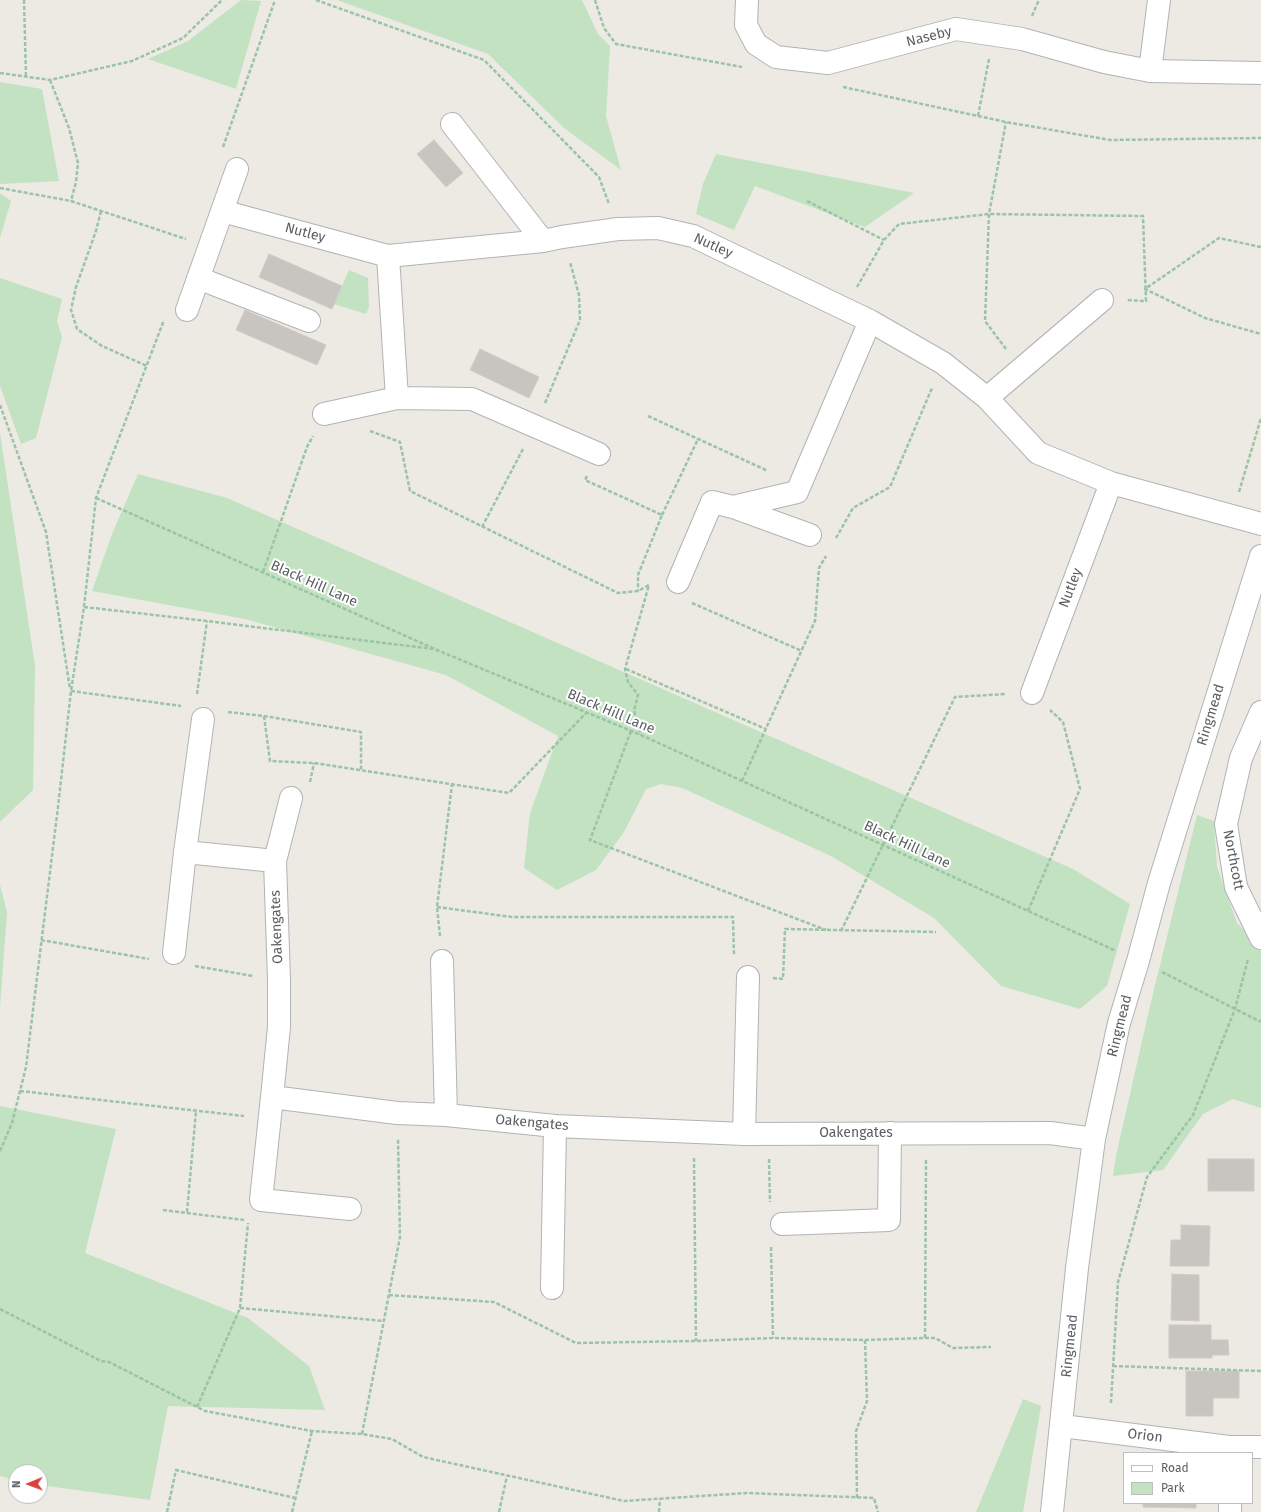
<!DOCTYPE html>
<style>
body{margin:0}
#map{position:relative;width:1261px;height:1512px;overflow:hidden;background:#eceae3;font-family:"Fira Sans",sans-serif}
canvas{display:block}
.legend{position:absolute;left:1123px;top:1452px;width:130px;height:52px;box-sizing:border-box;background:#fff;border:1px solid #bdbfc0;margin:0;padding:5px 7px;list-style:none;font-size:12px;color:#5b5e62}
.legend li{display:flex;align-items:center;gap:8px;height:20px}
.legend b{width:20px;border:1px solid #bdbfc0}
.north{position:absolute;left:8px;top:1464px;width:40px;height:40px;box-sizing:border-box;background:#fff;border:1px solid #bdbfc0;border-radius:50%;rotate:269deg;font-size:11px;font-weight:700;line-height:16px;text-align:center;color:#5b5e62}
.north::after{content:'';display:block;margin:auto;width:14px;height:18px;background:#da433c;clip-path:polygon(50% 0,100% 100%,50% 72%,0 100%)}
</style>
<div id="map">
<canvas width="1261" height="1512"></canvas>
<ul class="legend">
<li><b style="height:5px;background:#fff"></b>Road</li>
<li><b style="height:11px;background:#c2e2c1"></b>Park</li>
</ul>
<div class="north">N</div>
</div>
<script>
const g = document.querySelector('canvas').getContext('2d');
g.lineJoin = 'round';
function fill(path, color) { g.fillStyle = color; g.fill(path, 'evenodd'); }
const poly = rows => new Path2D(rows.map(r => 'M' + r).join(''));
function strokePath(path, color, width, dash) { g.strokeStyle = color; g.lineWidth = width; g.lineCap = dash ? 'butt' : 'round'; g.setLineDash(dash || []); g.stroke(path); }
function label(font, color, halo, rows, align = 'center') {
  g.font = font + ' "Fira Sans",sans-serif'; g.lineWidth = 4; g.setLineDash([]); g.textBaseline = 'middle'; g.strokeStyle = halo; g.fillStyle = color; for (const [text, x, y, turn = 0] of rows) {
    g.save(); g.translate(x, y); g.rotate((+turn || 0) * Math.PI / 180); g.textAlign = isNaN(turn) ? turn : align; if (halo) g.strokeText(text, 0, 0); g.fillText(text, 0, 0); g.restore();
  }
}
const green = poly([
 [241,0,261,1,236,89,148,59,188,41],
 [337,0,582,0,598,34,610,46,606,116,621,170,564,128,488,54],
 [0,82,42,89,59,181,0,184],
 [716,154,914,193,865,227,755,186,734,230,696,214,703,184],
 [0,193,11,201,0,238],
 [349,270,368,278,369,307,366,314,334,304],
 [0,278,62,299,57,321,62,337,36,438,21,444,0,386],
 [0,433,35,666,33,790,0,822],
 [138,474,227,498,1073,869,1130,904,1107,986,1080,1009,1001,986,934,918,831,856,682,788,661,784,646,789,624,832,596,870,557,890,524,868,530,813,558,736,446,675,245,619,92,591,112,534],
 [1197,815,1214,821,1217,867,1237,923,1261,948,1261,1108,1233,1099,1203,1114,1163,1170,1113,1176,1116,1156,1150,1006],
 [0,885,7,912,0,1007],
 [0,1106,116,1129,85,1253,248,1318,309,1366,325,1410,168,1406,150,1500,40,1485,40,1472,16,1472,16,1480,0,1476],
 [1023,1399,1041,1406,1023,1512,976,1512]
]);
const building = poly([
 [434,140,463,173,446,187,417,154,434,140],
 [269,254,342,286,332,309,259,277,269,254],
 [245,310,326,345,317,365,236,330,245,310],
 [480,349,539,377,529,398,470,370,480,349],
 [1208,1159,1254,1159,1254,1191,1208,1191,1208,1159],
 [1181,1225,1210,1226,1209,1266,1170,1266,1171,1240,1181,1240,1181,1225],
 [1172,1274,1199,1275,1199,1321,1171,1320,1172,1274],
 [1169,1325,1211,1325,1211,1340,1228,1340,1229,1355,1212,1355,1212,1358,1169,1358,1169,1325],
 [1186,1371,1239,1371,1239,1398,1213,1398,1213,1416,1186,1416,1186,1371],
 [1143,1503,1196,1503,1196,1508,1143,1507,1143,1503]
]);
const path = poly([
 [24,0,26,77],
 [316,0,484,60,599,177,609,204],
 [595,0,604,28,616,44,742,67],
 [1032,16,1039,0],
 [0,73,50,80,132,61,183,38,222,0],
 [50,80,69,128,78,163,76,182,71,201],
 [843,87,1006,122,1110,140,1261,138],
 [978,116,989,59],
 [223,147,275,0],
 [0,188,71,201,186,239],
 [807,201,884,240],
 [101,211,96,231,76,287,71,310,77,329,102,346,147,366],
 [1261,247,1219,238,1145,289,1205,318,1261,334],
 [857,287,884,240,899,224,989,214,1143,216,1146,301,1126,300],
 [1006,349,985,321,989,214,1006,122],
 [545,403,580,320,579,295,570,262],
 [0,405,46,532,70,689],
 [648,416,768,471],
 [370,431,400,442,410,491,618,593,638,591,649,585,625,669,628,682,638,695,634,711,641,735],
 [587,476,585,480,662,515,638,575,638,591],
 [1239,492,1261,418],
 [96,498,437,650,641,735,1114,950],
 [662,515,698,439],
 [482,527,523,449],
 [836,538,853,508,890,487,932,388],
 [263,572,307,447,313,436],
 [692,603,802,651],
 [84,607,207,621,433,649],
 [626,669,766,729],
 [71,691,181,706],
 [197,694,207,621],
 [228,712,264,716,361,732,361,770],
 [264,716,270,761,314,763,509,793,587,712],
 [631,731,590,840,826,930],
 [742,781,815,621,819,568,826,556],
 [310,782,314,763],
 [437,907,512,917,733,917,734,956],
 [1028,911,1080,789,1063,722,1050,710],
 [841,931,955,697,1006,694],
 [440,936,437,907,452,784],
 [41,940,149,959],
 [195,966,253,976],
 [1162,972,1261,1022],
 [773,978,783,979,785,929,936,932],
 [20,1091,244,1116],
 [0,1151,12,1123,26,1067,58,807,71,691,84,607,96,498,164,320],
 [694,1158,696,1341],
 [769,1159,770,1202],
 [163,1210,244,1220],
 [187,1212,196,1111],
 [771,1247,773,1338],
 [389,1295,494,1302,576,1343,696,1341,773,1338,865,1340,925,1338,926,1158],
 [240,1308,384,1321],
 [0,1309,101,1361,109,1362,205,1411,312,1431,362,1434,392,1439,423,1457,624,1501,747,1493,874,1498,878,1512],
 [925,1338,935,1338,953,1348,991,1347],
 [1113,1366,1261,1371],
 [1111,1403,1118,1282,1147,1177,1193,1115,1235,1009,1248,959],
 [197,1407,240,1308,248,1223],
 [362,1434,400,1237,398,1139],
 [857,1498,856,1431,867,1401,865,1340],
 [167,1512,176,1470,295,1498],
 [292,1512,312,1431],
 [499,1512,507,1476],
 [659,1512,660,1499]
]);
const minor = poly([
 [747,0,746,25,756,44,776,57,828,63,956,29,1022,39,1104,62,1150,71,1261,73],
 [1150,71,1159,0],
 [452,124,543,241],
 [222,211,388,256,543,241,562,237,618,229,658,228,693,236,870,321,943,363,987,398,1038,453,1111,483,1261,524],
 [388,256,397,398],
 [198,278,309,321],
 [187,310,237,169],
 [987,398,1102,300],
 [324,414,397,398,472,399,599,454],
 [733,507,797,492,870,321],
 [678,582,712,502,733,507,810,535],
 [1032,693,1111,483],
 [1261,712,1241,758,1226,824,1236,887,1261,938],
 [203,719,185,852,275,861],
 [291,798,275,861,279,980,279,1027,272,1097,397,1113,446,1115,555,1126,744,1134,1050,1133,1094,1139],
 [174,953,185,852],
 [442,961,446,1115],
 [272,1097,261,1200,350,1209],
 [744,1134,748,977],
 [782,1224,889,1220,890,1133],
 [552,1288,555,1126],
 [1062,1426,1229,1447,1261,1447],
 [1230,1503,1230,1512],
 [1052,1512,1077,1268,1094,1139,1119,1023,1138,961,1159,883,1261,556]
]);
const streetNames = [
 ["Naseby",929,37,-14],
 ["Nutley",305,233,15],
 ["Nutley",713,246,24],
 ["Black Hill Lane",314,584,24],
 ["Nutley",1071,588,-69],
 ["Black Hill Lane",611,712,23],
 ["Ringmead",1211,715,-73],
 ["Black Hill Lane",907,845,25],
 ["Northcott",1233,860,79],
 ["Oakengates",277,927,-92],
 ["Ringmead",1120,1026,-76],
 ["Oakengates",532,1123,5],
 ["Oakengates",856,1133],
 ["Ringmead",1070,1346,-84],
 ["Orion",1145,1436,7]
];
fill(green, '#c2e2c1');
fill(building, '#c8c5c0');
strokePath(building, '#d0cbc2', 1);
strokePath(minor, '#b0b3b7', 24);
strokePath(path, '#9bc3a5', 2.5, [4, 2]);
strokePath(minor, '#fff', 22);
label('14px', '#5b5e62', '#fff', streetNames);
</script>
